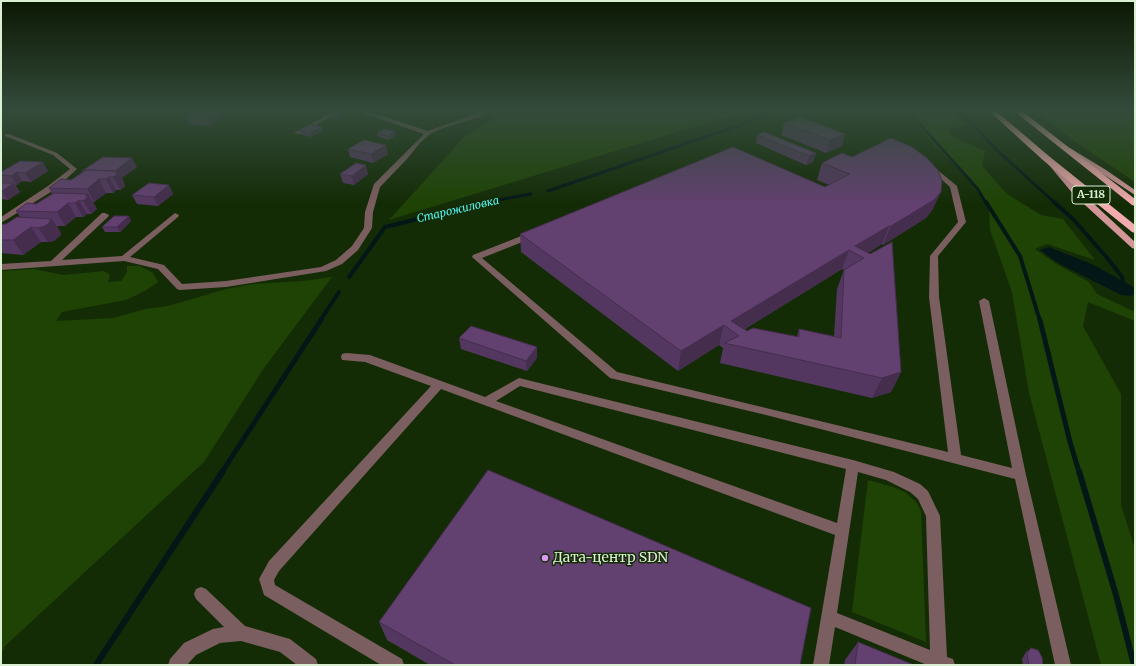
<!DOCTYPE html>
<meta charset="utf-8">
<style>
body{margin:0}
#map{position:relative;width:1136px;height:666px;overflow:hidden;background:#142c06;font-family:Merriweather,serif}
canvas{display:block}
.frame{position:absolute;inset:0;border:2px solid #dbefd3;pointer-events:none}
</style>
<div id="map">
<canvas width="1136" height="666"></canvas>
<div class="frame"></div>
</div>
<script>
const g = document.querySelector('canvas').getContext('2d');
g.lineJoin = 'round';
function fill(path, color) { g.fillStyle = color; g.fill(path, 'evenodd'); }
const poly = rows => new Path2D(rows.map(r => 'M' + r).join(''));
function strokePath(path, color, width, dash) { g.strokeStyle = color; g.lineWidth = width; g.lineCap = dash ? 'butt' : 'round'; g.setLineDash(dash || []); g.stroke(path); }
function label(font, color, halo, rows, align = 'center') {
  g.font = font + ' Merriweather,serif'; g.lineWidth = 3; g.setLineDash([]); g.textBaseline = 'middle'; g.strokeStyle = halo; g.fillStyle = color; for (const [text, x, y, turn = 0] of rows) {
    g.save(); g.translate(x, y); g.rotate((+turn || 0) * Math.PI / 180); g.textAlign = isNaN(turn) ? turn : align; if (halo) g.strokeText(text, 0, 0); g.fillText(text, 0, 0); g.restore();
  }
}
const green = poly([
 [504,111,746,111,389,220,464,137],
 [906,111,943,111,953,113,964,126,947,129,955,138,985,151,982,166,1007,194,1041,215,1063,219,1095,260,1047,244,1035,249,1058,265,1089,282,1097,294,1135,312,1135,321,1088,302,1083,326,1121,394,1121,505,1135,549,1135,665,1101,665,1029,393,1012,292,990,230,989,209,968,178,936,147],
 [1036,111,1135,111,1135,182,1080,145],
 [127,266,140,266,153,273,158,282,145,291,126,300,62,312,56,321,113,318,145,309,168,306,226,289,253,284,303,281,332,277,264,368,204,462,5,646,1,654,1,271,34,269,63,275,104,271,110,275,108,282,121,281,127,272],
 [868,480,893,487,905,492,917,503,921,511,926,642,852,612]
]);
const water = poly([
 [1049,247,1094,265,1135,288,1135,294,1131,296,1121,295,1056,262,1040,250]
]);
const streamFar3 = poly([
 [908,111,977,188,986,203],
 [959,111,998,151,1055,203],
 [548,191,781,111],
 [482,203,531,194]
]);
const streamFar2 = poly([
 [986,202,1020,256,1040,321],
 [1054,202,1074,220,1108,259,1122,277,1124,286],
 [349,277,385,227,488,202],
 [320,321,339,292]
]);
const streamFar1 = poly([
 [1040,320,1070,442,1079,472],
 [222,472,321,320]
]);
const stream = poly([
 [1079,471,1116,595,1134,665],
 [96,665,223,471]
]);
const minor = poly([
 [334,111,342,111,299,134,294,133,334,111],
 [357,111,367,111,428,131,483,111,491,111,477,118,443,128,430,134,420,143,407,159,380,187,373,212,372,228,358,250,342,264,326,271,226,287,180,290,177,289,158,269,124,261,1,270,1,264,51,261,102,213,105,213,109,215,108,217,62,260,122,256,175,213,179,215,178,217,130,257,164,265,182,284,226,281,321,267,336,260,352,246,364,228,365,212,374,184,424,134,357,111],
 [5,134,9,134,57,153,77,169,54,190,1,223,1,217,48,186,70,169,53,155,5,136,5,134],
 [929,163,957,186,966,222,938,256,939,297,961,455,1012,468,979,301,984,298,989,301,1026,475,1071,665,1055,665,1015,479,762,414,610,378,472,257,473,255,529,233,535,233,535,237,482,258,617,372,948,452,929,297,930,256,958,222,950,187,927,166,927,164,929,163],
 [346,353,370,355,485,397,519,378,853,460,894,472,920,484,928,491,940,516,947,657,953,659,955,665,927,665,835,627,829,665,813,665,835,535,441,389,279,571,274,580,275,585,402,659,404,665,381,665,264,595,259,579,269,561,431,386,365,362,342,360,341,357,342,354,346,353],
 [520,386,846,469,837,523,496,401,520,386],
 [858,472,886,480,910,492,918,499,926,516,930,650,837,613,858,472],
 [201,587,206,589,245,626,290,639,316,659,318,665,297,665,280,652,241,641,220,643,196,655,187,665,168,665,170,659,184,643,213,629,224,627,196,599,194,594,196,589,201,587]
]);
const major = poly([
 [1066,148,1070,148,1106,170,1135,190,1135,195,1066,150,1066,148],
 [1051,162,1053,163,1080,191,1135,242,1135,249,1132,248,1074,195,1049,165,1048,164,1051,162]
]);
const highway = poly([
 [989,111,996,111,1050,157,1135,225,1135,233,1132,232,1044,161,989,111],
 [1014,111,1022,111,1135,199,1135,206,1132,205,1014,111]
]);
const wall = poly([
 [125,111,141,111,138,113],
 [194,111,222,111,224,117,209,126,189,124,186,116],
 [267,111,279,111,275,113],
 [342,114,342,118,337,120,331,119,330,115],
 [784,123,845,134,842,146,826,153,781,135],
 [299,130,323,131,310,137,300,134],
 [377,133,396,135,389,140,378,137],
 [757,135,816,153,813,162,806,165,756,143],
 [348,149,388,154,373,163,350,157],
 [822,163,933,209,926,218,883,245,882,244,868,253,901,372,891,392,872,398,720,363,723,348,719,345,678,371,521,252,520,234,825,187,829,185,817,180],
 [842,269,844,270,837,289,834,336,799,329,797,337,747,331,745,329],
 [137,167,122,178,125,186,120,190,116,190,113,193,106,193,94,202,93,202,97,209,91,214,87,214,83,217,76,217,65,226,57,226,61,233,60,234,61,235,54,241,48,242,41,242,23,255,1,253,1,225,6,224,20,217,16,211,36,204,52,194,49,188,71,180,83,172,82,171],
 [48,171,31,182,22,181,17,185,15,185,20,192,8,200,1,199,1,172],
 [340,174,368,174,354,185,343,183],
 [169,185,173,194,158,206,137,204,132,195],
 [131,221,120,232,105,232,102,227],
 [459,338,537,347,537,358,527,371,461,349],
 [379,622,800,665,430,665,387,640],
 [858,642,914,665,844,665,845,660],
 [1031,648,1043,665,1023,665,1022,659,1026,652]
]);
const shadedWall = poly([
 [217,111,222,111,224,117,209,126,206,118],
 [342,114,342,118,337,120,336,116],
 [322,127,323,131,310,137,309,133],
 [395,131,396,135,389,140,388,136],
 [845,134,842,146,826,153,830,140],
 [386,145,388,154,373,163,371,154],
 [816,153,813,162,806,165,809,156],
 [132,158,137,167,122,178,125,186,120,190,113,177,113,172],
 [43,162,48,171,31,182,25,173],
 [366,165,368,174,354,185,352,176],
 [17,172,22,181,17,185,11,176],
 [109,177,116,190,113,193,106,179],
 [99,179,106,193,94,202,87,189],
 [14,183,20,192,8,200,2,191],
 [169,185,173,194,158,206,154,197],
 [941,192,933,209,926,218,883,245,891,226],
 [88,194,97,209,91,214,83,201,85,196],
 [79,200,87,214,83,217,75,203],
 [68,203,76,217,65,226,57,212],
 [129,216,131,221,120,232,117,227],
 [52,219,61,233,60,234,61,235,54,241,48,242,38,228],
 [889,226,882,244,862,257,855,246],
 [31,227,41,242,23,255,13,240],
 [849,250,842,269,737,334,731,321],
 [724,325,719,345,678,371,681,351],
 [537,347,537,358,527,371,526,361],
 [901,372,891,392,872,398,882,378]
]);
const building = poly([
 [194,111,217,111,206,118,186,116,194,111],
 [335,112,342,114,336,116,330,115,335,112],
 [800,117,845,134,830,140,784,123,800,117],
 [312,124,322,127,309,133,299,130,312,124],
 [384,129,395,131,388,136,377,133,384,129],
 [764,132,816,153,809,156,757,135,764,132],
 [891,138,912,147,927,158,938,170,942,181,941,192,934,200,891,226,889,226,855,246,870,254,892,242,901,372,882,378,724,343,739,336,724,325,681,351,520,234,733,147,825,187,850,174,822,163,842,153,852,157,891,138],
 [849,250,864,258,844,270,841,338,799,329,799,337,753,328,747,331,731,321,849,250],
 [364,140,386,145,371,154,348,149,364,140],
 [103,157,132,158,115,171,86,170,85,171,82,171,103,157],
 [20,161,43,162,25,173,17,172,11,176,1,175,1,172,20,161],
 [356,163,366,165,352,176,340,174,356,163],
 [86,170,118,171,115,173,119,173,113,177,109,177,106,179,99,179,87,189,49,188,61,179,71,180,86,170],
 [1,183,14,183,2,191,1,191,1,183],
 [149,183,169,185,154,197,132,195,149,183],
 [54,193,88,194,85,196,89,196,83,201,79,200,75,203,68,203,57,212,16,211,27,203,36,204,54,193],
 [114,216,129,216,117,227,102,227,114,216],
 [17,217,52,219,49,221,52,221,45,226,38,228,31,227,13,240,1,240,1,225,3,224,6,224,17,217],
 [471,326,537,347,526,361,459,338,471,326],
 [488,470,811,608,800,665,455,665,379,622,488,470],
 [858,642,914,665,855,665,858,642],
 [1031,648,1038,650,1042,657,1043,665,1029,665,1027,654,1031,648]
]);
const markers = [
 [545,558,4,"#db99f5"]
];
const shields = [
 [1091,195,38]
];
const shieldNames = [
 ["А-118",1091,195]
];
const farWaternames = [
 ["Старожиловка",458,210,-13]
];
const nearPoinames = [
 ["Дата-центр SDN",553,558]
];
fill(green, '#1e4304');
fill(water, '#031717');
strokePath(streamFar3, '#031717', 3);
strokePath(streamFar2, '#031717', 4);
strokePath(streamFar1, '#031717', 5);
strokePath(stream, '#031717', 6);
fill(minor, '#7b5e5f');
fill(major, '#d29598');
fill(highway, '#f4abae');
fill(wall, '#543760');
fill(shadedWall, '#452d4e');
fill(building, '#624070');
strokePath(building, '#452d4e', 1);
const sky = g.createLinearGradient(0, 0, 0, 204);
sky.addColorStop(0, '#0b1803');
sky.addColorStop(0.54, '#344b3b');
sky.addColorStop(1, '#344b3b00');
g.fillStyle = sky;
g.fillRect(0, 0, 1136, 204);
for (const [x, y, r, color] of markers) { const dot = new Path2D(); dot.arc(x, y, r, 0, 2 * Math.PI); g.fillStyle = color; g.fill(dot); strokePath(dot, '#142c06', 1.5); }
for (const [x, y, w] of shields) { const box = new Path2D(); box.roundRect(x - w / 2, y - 9, w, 18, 3); g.fillStyle = '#142c06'; g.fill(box); strokePath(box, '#dbefd3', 1); }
label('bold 11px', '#dbefd3', null, shieldNames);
label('italic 11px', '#55f5f7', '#142c06', farWaternames);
label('14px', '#dbefd3', '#142c06', nearPoinames, 'left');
</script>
